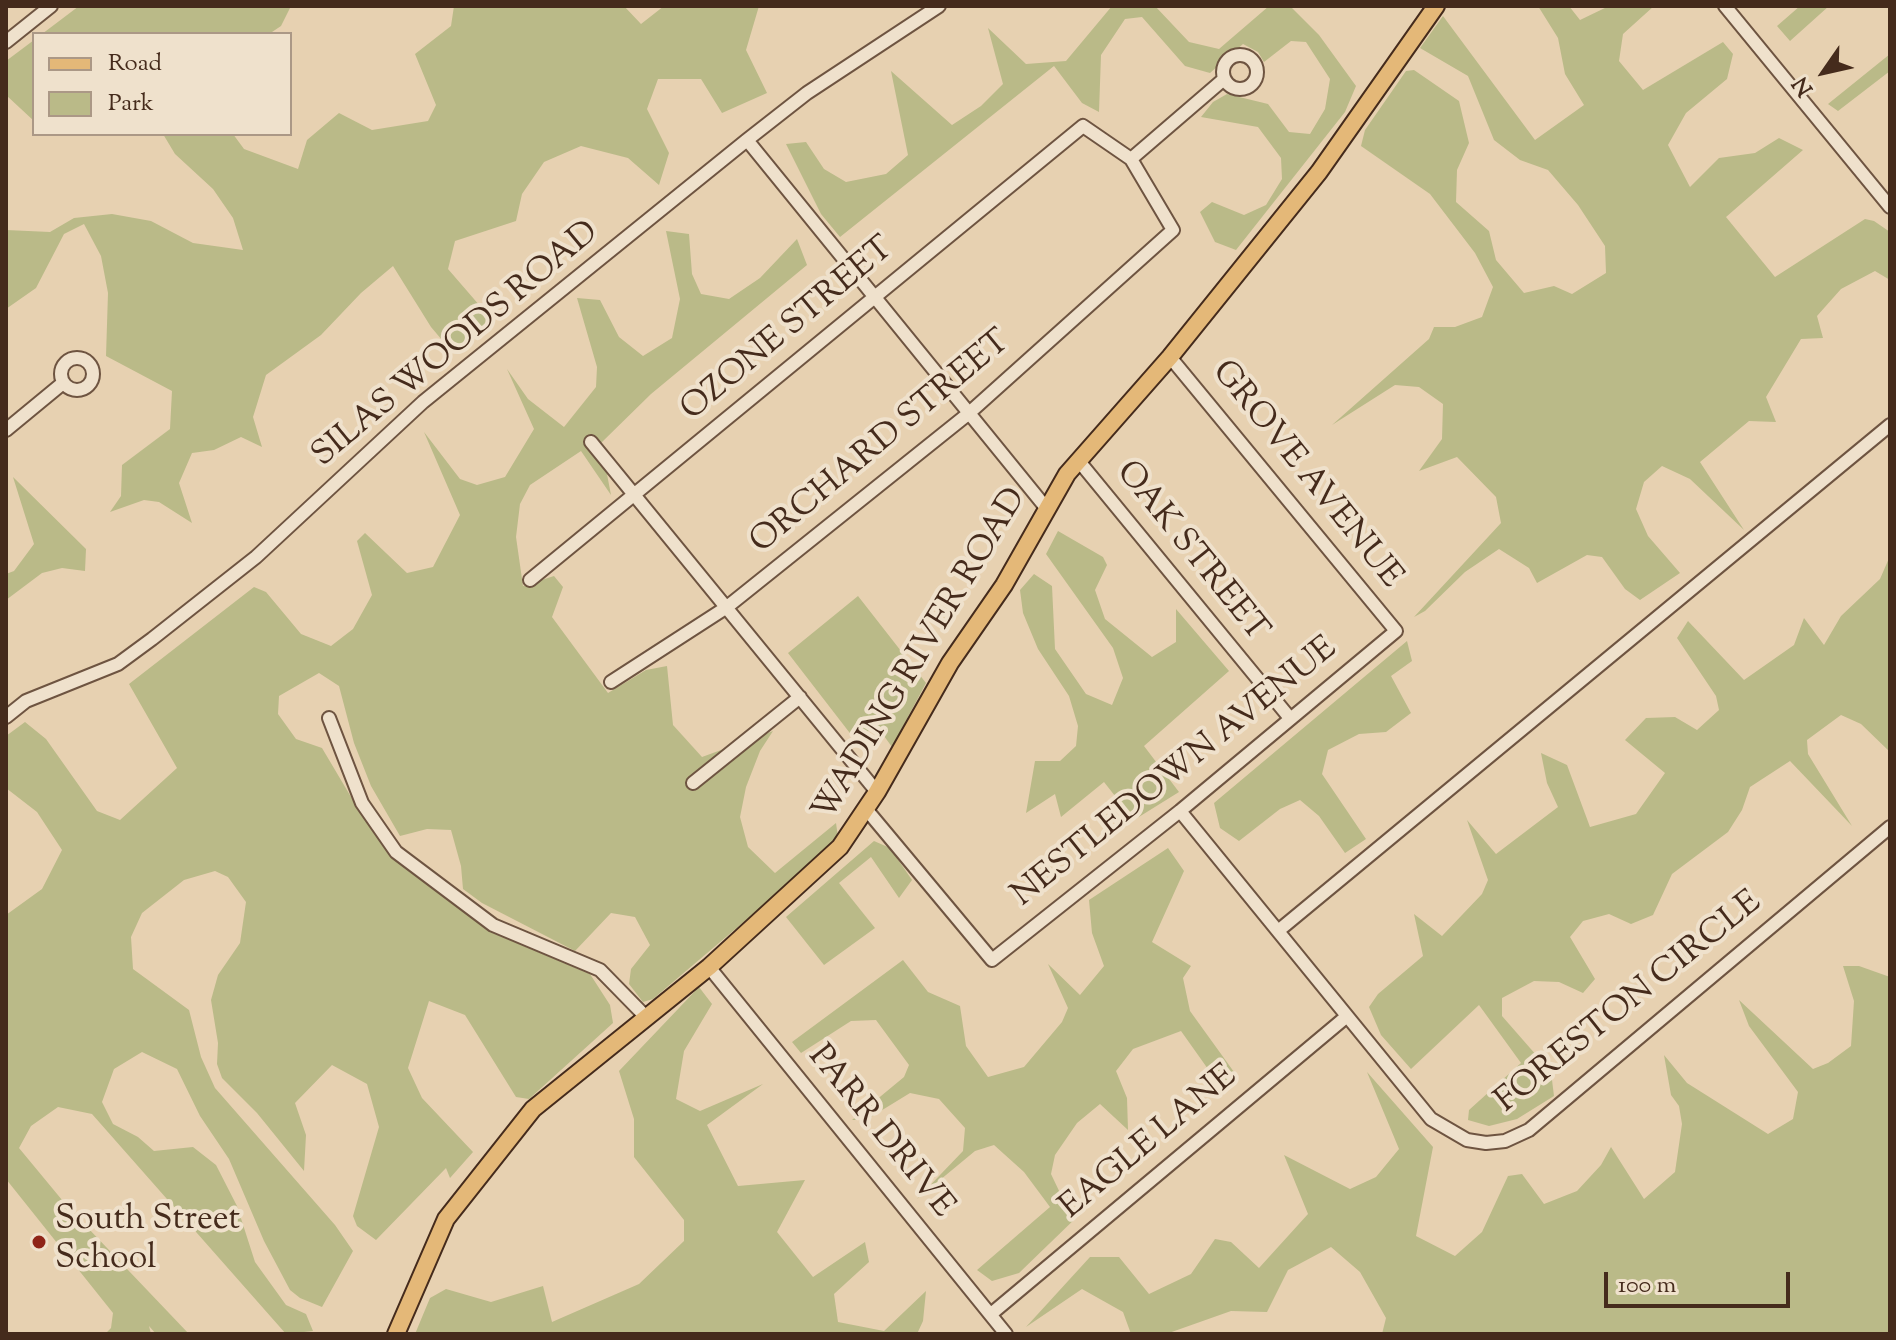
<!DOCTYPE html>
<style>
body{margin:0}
#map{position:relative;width:1896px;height:1340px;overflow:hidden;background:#e7d1b1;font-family:"Sorts Mill Goudy",serif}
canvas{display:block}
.frame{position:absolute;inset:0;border:8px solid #452b1c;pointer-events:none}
.legend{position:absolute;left:32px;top:32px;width:260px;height:104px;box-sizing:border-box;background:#efe1cc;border:2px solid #ab9886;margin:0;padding:10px 14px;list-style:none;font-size:24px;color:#452b1c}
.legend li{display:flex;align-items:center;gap:16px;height:40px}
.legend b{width:40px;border:2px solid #ab9886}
.north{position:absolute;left:1784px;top:32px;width:80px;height:80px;-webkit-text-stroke:6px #efe1cc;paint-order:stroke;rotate:236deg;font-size:22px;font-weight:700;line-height:32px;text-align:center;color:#452b1c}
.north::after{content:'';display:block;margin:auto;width:28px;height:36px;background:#452b1c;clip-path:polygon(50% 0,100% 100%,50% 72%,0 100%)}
.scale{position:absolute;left:1604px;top:1272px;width:186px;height:36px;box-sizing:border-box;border:4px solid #452b1c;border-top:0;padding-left:10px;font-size:24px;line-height:28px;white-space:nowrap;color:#452b1c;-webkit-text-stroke:6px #efe1cc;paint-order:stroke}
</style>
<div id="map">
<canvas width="1896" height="1340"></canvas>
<div class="frame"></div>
<ul class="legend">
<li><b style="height:10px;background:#e4b878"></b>Road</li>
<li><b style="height:22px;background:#baba88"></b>Park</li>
</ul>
<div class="north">N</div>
<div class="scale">100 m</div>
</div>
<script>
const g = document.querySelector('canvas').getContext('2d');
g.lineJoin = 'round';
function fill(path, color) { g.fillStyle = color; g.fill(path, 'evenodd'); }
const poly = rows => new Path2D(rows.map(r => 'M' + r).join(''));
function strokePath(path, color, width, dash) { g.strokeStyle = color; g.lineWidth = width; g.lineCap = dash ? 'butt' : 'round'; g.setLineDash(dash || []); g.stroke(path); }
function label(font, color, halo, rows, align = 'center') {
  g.font = font + ' "Sorts Mill Goudy",serif'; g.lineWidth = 8; g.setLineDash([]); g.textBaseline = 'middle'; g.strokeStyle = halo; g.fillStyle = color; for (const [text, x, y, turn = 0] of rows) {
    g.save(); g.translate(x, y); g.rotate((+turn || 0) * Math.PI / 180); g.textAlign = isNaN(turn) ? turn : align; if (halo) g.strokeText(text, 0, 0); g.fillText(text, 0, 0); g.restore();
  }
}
const green = poly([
 [79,6,291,6,281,26,269,34,42,34],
 [454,6,624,6,641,24,664,6,759,6,746,50,767,93,722,113,701,79,658,79,647,109,669,153,659,185,628,158,581,146,544,162,522,194,516,221,455,241,448,269,493,321,453,353,431,327,393,266,361,293,321,335,266,375,253,417,262,447,241,437,214,450,192,453,179,483,192,523,159,502,144,500,110,512,121,496,122,465,170,429,172,391,106,356,108,293,101,256,84,224,64,234,36,288,6,309,6,230,50,232,74,218,112,214,151,221,193,243,243,250,233,218,213,189,175,154,163,134,233,134,244,149,298,169,307,140,339,113,372,130,428,121,436,105,415,54,451,26],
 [1112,6,1155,6,1189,42,1219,49,1269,6,1290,6,1319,35,1356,86,1345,112,1236,250,1215,242,1200,212,1212,202,1244,215,1266,205,1282,179,1281,158,1258,127,1201,117,1213,102,1227,94,1268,104,1289,132,1310,134,1325,109,1330,79,1306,42,1291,41,1264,62,1258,52,1243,44,1210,73,1185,66,1142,17,1125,19,1101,55,1099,112,1082,103,1054,66,840,237,821,214,786,144,806,142,824,169,846,182,886,174,908,155,891,71,952,125,981,106,1003,84,988,28,1026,64,1066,61],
 [1538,6,1569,6,1580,20,1609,6,1654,6,1623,34,1619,61,1643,90,1723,42,1733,54,1727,79,1686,113,1668,145,1690,187,1719,158,1755,153,1779,138,1803,150,1726,217,1775,277,1865,219,1874,221,1890,232,1890,280,1875,271,1841,289,1817,316,1823,338,1801,339,1766,397,1776,422,1749,421,1700,462,1744,530,1690,479,1662,466,1644,482,1636,509,1648,536,1680,573,1640,600,1625,589,1602,557,1587,555,1537,583,1529,568,1499,549,1465,572,1425,611,1414,617,1501,523,1496,497,1457,457,1419,471,1442,439,1443,404,1419,387,1395,385,1332,425,1429,339,1434,327,1455,327,1482,317,1493,287,1475,253,1430,194,1361,146,1365,130,1406,71,1414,70,1459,101,1469,143,1457,170,1456,202,1489,231,1496,260,1524,293,1554,286,1572,294,1606,273,1605,246,1578,205,1548,170,1520,160,1494,140,1468,76,1420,48,1443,16,1535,140,1584,105,1565,74,1558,38],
 [1800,6,1829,6,1790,41,1777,26],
 [34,40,34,121,6,95,6,61],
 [1890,54,1890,71,1838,111,1828,104],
 [666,231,689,234,692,274,701,294,729,299,760,278,797,239,807,265,651,394,601,443,611,495,581,451,530,485,520,504,516,537,523,586,554,576,563,587,552,617,608,693,646,670,667,666,673,725,702,757,773,731,760,751,746,787,740,817,748,847,775,873,836,823,838,837,786,886,653,999,643,1002,629,984,631,969,650,945,635,917,611,913,575,951,482,903,463,889,461,866,451,830,427,829,400,836,371,786,354,743,339,686,319,673,279,696,278,714,296,739,322,748,354,802,392,854,493,933,590,974,610,1005,613,1023,529,1099,516,1097,465,1015,429,1001,408,1068,422,1098,473,1152,450,1178,446,1168,376,1240,357,1226,353,1216,379,1127,367,1084,332,1065,295,1103,306,1135,304,1171,257,1113,222,1078,217,1064,218,1043,211,1000,218,975,240,943,246,902,228,877,215,871,184,880,142,913,131,937,133,969,189,1010,201,1057,215,1088,335,1225,353,1251,322,1307,300,1298,290,1290,264,1241,229,1159,200,1116,177,1069,142,1052,114,1069,102,1102,113,1124,138,1137,154,1151,193,1147,216,1165,237,1206,255,1262,286,1305,306,1314,313,1331,286,1334,92,1114,58,1107,31,1126,19,1148,67,1206,189,1334,156,1334,149,1326,151,1334,105,1334,111,1328,113,1313,6,1179,6,915,42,889,62,850,37,812,6,788,6,736,25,722,46,739,97,811,120,820,177,768,129,684,254,587,266,592,301,634,331,646,353,629,372,595,357,541,365,533,407,573,433,567,460,515,424,432,460,479,477,485,505,477,534,429,507,369,528,399,564,427,596,387,597,367,577,298,600,300,619,337,643,356,672,338,680,299],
 [13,477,86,549,85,571,62,568,42,573,6,600,6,574,14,571,34,544],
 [1058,531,1103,557,1107,565,1095,590,1105,619,1152,657,1176,642,1176,609,1229,671,1144,746,1179,792,1134,820,1104,782,1061,817,1055,794,1026,813,1035,761,1060,761,1076,746,1078,726,1069,696,1038,649,1023,613,1020,590,1034,574,1052,586,1055,649,1086,694,1112,705,1123,678,1113,648,1046,554],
 [1890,556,1890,752,1861,724,1841,715,1807,740,1808,754,1852,826,1790,761,1750,787,1742,810,1728,832,1672,874,1653,915,1631,924,1609,914,1583,921,1570,937,1595,979,1583,993,1559,982,1534,981,1502,998,1502,1016,1551,1072,1554,1096,1517,1119,1489,1126,1468,1120,1469,1110,1521,1063,1479,1005,1411,1069,1381,1035,1369,1007,1378,994,1423,956,1414,914,1442,936,1482,894,1488,880,1467,820,1496,854,1558,807,1547,783,1541,753,1567,765,1590,827,1636,814,1665,773,1625,740,1646,718,1675,717,1697,730,1719,710,1716,696,1677,638,1688,621,1744,680,1794,645,1804,618,1824,645,1841,616,1880,579],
 [858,596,926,683,892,747,876,725,856,741,788,653],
 [1407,641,1412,661,1391,676,1411,713,1386,732,1359,734,1328,750,1322,774,1366,839,1345,853,1319,816,1300,800,1280,809,1239,841,1220,828,1214,803],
 [874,841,890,848,912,880,899,898,871,857,839,883,875,928,824,965,786,917],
 [1168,848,1184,871,1152,942,1191,966,1183,978,1190,1011,1234,1072,1225,1093,1181,1031,1133,1049,1116,1071,1127,1098,1128,1130,1100,1104,1077,1123,1055,1155,1051,1174,1061,1195,1080,1214,1019,1273,992,1281,977,1270,1050,1207,1024,1172,994,1145,975,1151,917,1199,963,1151,965,1128,939,1099,910,1093,866,1120,852,1120,904,1077,909,1065,876,1020,851,1021,801,1053,792,1042,903,960,928,992,960,1006,966,1046,988,1077,1024,1067,1062,1022,1068,1008,1048,964,1080,995,1104,966,1092,933,1089,900],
 [1843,966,1859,966,1890,977,1890,1334,1382,1334,1386,1318,1360,1272,1331,1247,1288,1270,1267,1312,1231,1311,1166,1334,1131,1334,1123,1312,1082,1289,1026,1327,1090,1257,1119,1257,1149,1294,1191,1274,1215,1239,1231,1242,1259,1268,1308,1214,1284,1155,1350,1189,1376,1177,1399,1149,1367,1072,1433,1147,1416,1236,1455,1256,1482,1232,1508,1176,1522,1174,1544,1204,1577,1191,1601,1165,1611,1147,1644,1199,1675,1172,1682,1124,1679,1106,1671,1095,1664,1055,1687,1083,1768,1134,1793,1119,1798,1092,1749,1026,1739,1000,1813,1069,1828,1063,1851,1046,1854,1001],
 [699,987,712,1004,684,1051,676,1099,700,1111,763,1084,707,1125,738,1186,805,1180,777,1232,813,1277,865,1242,869,1262,834,1294,838,1322,884,1331,926,1291,923,1321,917,1334,415,1334,430,1298,446,1289,491,1302,543,1286,552,1322,639,1284,684,1241,684,1220,634,1157,634,1119,619,1071]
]);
const minor = poly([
 [1725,6,1890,207],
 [6,42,51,6],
 '1223 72a17 17 0 1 1 34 0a17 17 0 1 1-34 0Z',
 [747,140,1047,509],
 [1131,159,1224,79],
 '61 374a16 16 0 1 1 32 0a16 16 0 1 1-32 0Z',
 [6,430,63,383],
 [591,442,877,792],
 [1078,460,1289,717],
 [530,580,1083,126,1131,159,1173,230,968,414,727,607,611,682],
 [6,717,26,701,118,664,152,639,256,557,423,402,747,140,807,93,939,6],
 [329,718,362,803,396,852,493,925,600,970,646,1017],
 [693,783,800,697],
 [866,809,992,960,1180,811,1396,631,1170,357],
 [1180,811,1431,1119,1467,1140,1486,1143,1505,1141,1529,1130,1890,827],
 [1278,931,1890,425],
 [709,967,1006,1334],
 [991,1314,1346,1017]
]);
const major = poly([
 [396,1334,446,1219,533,1109,709,967,840,847,877,792,950,663,1004,585,1067,474,1170,357,1319,172,1436,6]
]);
const markers = [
 [39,1242,8,"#8f2418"]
];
const streetNames = [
 ["OZONE STREET",789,331,-40],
 ["SILAS WOODS ROAD",457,346,-40],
 ["ORCHARD STREET",882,444,-40],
 ["GROVE AVENUE",1305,476,51],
 ["OAK STREET",1190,553,51],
 ["WADING RIVER ROAD",922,656,-59],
 ["NESTLEDOWN AVENUE",1176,774,-39],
 ["FORESTON CIRCLE",1630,1004,-39],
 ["PARR DRIVE",879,1133,51],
 ["EAGLE LANE",1150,1144,-40]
];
const poiNames = [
 ["South Street",55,1222],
 ["School",55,1261]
];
fill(green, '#baba88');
strokePath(minor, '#6e5441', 16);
strokePath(major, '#452b1c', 20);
strokePath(minor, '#efe1cc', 12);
strokePath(major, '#e4b878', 16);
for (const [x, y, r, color] of markers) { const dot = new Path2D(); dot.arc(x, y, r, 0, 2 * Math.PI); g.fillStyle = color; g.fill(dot); strokePath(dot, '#efe1cc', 3); }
label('34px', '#452b1c', '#efe1cc', streetNames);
label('34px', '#452b1c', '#efe1cc', poiNames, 'left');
</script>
